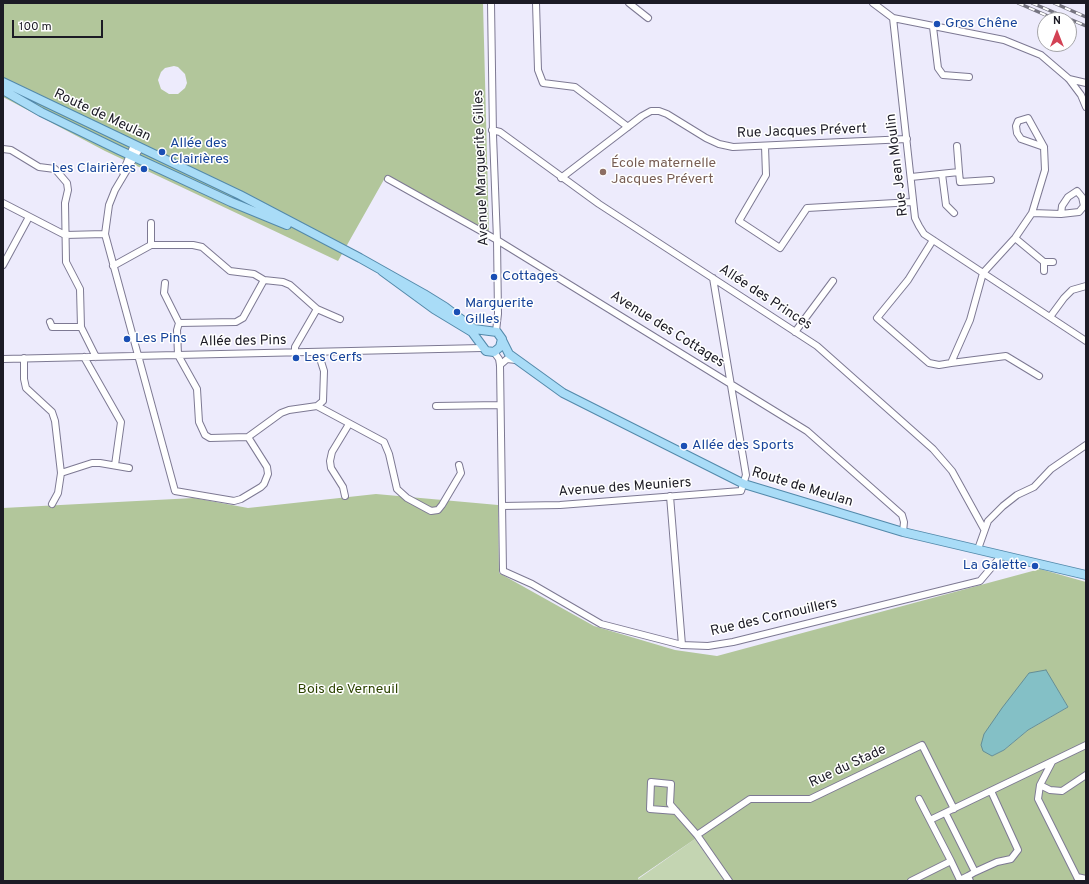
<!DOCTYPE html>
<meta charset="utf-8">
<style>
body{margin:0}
#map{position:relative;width:1089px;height:884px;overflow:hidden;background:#edebfc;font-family:Overpass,sans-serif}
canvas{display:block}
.frame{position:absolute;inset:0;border:4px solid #1c1b25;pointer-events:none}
.north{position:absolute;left:1037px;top:12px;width:40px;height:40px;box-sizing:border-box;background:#fff;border:1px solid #a4a4a8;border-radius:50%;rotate:0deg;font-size:11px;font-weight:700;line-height:16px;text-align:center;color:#1c1b25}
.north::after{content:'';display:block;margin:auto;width:14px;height:18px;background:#d34255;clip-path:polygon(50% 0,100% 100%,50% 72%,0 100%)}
.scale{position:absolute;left:12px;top:20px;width:91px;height:18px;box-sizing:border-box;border:2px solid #1c1b25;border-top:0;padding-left:5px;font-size:12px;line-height:14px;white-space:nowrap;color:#1c1b25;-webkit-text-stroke:3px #fff;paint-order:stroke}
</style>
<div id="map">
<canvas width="1089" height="884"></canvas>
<div class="frame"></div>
<div class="north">N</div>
<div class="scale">100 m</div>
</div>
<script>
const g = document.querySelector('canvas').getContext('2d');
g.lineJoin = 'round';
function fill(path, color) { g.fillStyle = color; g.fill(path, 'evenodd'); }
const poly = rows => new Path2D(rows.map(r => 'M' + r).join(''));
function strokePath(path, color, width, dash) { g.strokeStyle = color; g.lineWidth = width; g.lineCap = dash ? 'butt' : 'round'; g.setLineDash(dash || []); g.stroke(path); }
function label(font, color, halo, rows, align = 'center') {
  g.font = font + ' Overpass,sans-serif'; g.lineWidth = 3; g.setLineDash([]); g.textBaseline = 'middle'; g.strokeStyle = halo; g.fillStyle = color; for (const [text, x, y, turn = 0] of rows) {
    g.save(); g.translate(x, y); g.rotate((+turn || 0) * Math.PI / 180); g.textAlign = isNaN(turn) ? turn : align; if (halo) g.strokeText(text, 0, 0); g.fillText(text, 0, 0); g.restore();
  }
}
const green = poly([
 [695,839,725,881,639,881,638,879]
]);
const forest = poly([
 [3,3,483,3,489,234,386,176,338,261,105,151,3,97],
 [174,66,178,67,185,74,187,83,185,88,178,94,169,94,161,89,158,80,161,72,165,68],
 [376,494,498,505,499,573,594,626,675,650,717,656,1040,569,1086,582,1086,881,725,881,695,839,638,878,639,881,3,881,3,508,194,498,248,508],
 [1045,670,1068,707,1028,730,1004,750,992,756]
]);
const water = poly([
 [1046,670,1068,707,1028,730,1004,750,992,756,983,751,981,745,984,734,1002,708,1029,673,1046,670]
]);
const minor = poly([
 [491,3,493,135,497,240,498,314,496,331],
 [536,3,538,70,543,83,575,87,628,127],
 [629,3,648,18],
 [873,3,893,18,1004,40,1041,55,1069,79,1081,95,1086,107],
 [893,18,915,218,919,226,924,234,1086,341],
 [933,27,938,68,943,75,969,77],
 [1069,79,1086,83],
 [492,130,500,132,599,204,817,346,933,449,952,471,984,529],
 [765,146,766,175,739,221,780,248,807,208,913,202],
 [140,148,115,190,109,205,105,234,175,491,234,501,241,499,261,487,264,484,268,474,267,467,248,437],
 [3,149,11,150,39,167,55,169,67,183,68,190,65,203,66,262,80,289,81,327,96,357],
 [123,172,134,145],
 [959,172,960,182,991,180],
 [942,174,946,205,954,213],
 [911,177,959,172,957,146],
 [561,178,642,116,651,111,659,111,667,114,706,138,719,144,733,147,907,139],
 [388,179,497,240,807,431,902,515,904,522,903,532],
 [3,203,65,235,105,234],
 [1032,213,1061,214,1079,212,1084,206,1082,197,1077,191,1068,197,1062,206,1061,214],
 [151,223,151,245],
 [1015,238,1044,262,1053,262],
 [933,240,908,280,877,318,929,363,939,365,951,363,970,320,983,273,1015,238,1032,213,1045,170,1044,147,1028,118,1018,121,1016,126,1017,133,1021,139,1044,147],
 [1044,262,1044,271],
 [3,265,29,217],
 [113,266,151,245,193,245,202,247,230,271,254,274,264,280,283,282,290,285,317,309,340,319],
 [264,280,243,318,236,322,179,323,177,330,178,355,197,389,199,422,205,435,210,438,248,437,281,413,289,410,317,406,323,401,324,371,318,352],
 [165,283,164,293,179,323],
 [1050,317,1064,298,1072,290,1086,286],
 [50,322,52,327,81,327],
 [795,332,833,281],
 [494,352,499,359,500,365,503,571,532,584,601,624,682,645,708,646,733,642,980,581,1002,555],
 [295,353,295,347,317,309],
 [84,357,121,422,115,465],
 [24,358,24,379,26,388,52,412,55,421,61,473,58,493,52,504],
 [3,359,482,348],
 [951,363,1006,356,1039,376],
 [500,365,507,359,516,360],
 [317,406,384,442,389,454,397,489,407,498,431,511,438,510,442,505,461,473,459,465],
 [436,406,500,405],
 [61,473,92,463,100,463,129,468],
 [345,496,343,487,331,468,330,461,332,452,349,424],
 [670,496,682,645],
 [502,506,560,505,741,491,746,475,713,278],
 [978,549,988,521,1003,506,1017,495,1034,487,1051,469,1086,445],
 [1052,762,1040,785,1038,799,1079,881],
 [1040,785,1050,790,1062,791,1086,775],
 [676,811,650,809,651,782,671,784,670,804,676,811,697,835,729,881],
 [946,814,975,872,968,876,970,881],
 [930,820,1086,745],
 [697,835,750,799,810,799,922,745,954,809],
 [951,861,960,880,968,876],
 [975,872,997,862,1011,859,1018,850,991,791],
 [1077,877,1086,879],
 [911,881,951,861,919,799]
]);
const major = poly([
 [3,82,240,195,360,258,424,294,445,307,474,329,497,332,502,339,500,347,494,352,486,351,472,332,434,309,382,271],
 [3,90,41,112,119,150,231,202,287,225],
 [502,340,509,354,563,393,744,484,903,532,1086,575]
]);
const rail = poly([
 [1018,3,1057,20],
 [1032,3,1086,26],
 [1054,3,1086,17]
]);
const markers = [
 [937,24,4,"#1a4fb4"],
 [162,152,4,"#1a4fb4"],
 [144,169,4,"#1a4fb4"],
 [603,172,4,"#8d6e63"],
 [494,277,4,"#1a4fb4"],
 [457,312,4,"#1a4fb4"],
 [127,339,4,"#1a4fb4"],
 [296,358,4,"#1a4fb4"],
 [684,446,4,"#1a4fb4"],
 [1035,566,4,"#1a4fb4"]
];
const transitNames = [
 ["Gros Chêne",945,24],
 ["Allée des",170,144],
 ["Clairières",170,160],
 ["Les Clairières",136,169,"right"],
 ["Cottages",502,277],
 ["Marguerite",465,304],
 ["Gilles",465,320],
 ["Les Pins",135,339],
 ["Les Cerfs",304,358],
 ["Allée des Sports",692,446],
 ["La Galette",1027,566,"right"]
];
const streetNames = [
 ["Route de Meulan",102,116,25],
 ["Rue Jacques Prévert",802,132,-2],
 ["Rue Jean Moulin",898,165,-97],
 ["Avenue Marguerite Gilles",482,168,-92],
 ["Allée des Princes",765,298,33],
 ["Avenue des Cottages",667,330,32],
 ["Allée des Pins",243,342,-1],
 ["Avenue des Meuniers",625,488,-4],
 ["Route de Meulan",802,488,17],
 ["Rue des Cornouillers",774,618,-13],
 ["Rue du Stade",848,767,-25]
];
const educationNames = [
 ["École maternelle",611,164],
 ["Jacques Prévert",611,180]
];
const parkNames = [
 ["Bois de Verneuil",348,690]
];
fill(green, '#c4d5b2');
fill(forest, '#b2c69b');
fill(water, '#84c0c6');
strokePath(water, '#658e96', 1);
strokePath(minor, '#7d7993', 8);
strokePath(major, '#5389aa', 10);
strokePath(minor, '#fff', 6);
strokePath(major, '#a9dcf7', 8);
strokePath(rail, '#757480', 3.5);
strokePath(rail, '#fff', 2, [6]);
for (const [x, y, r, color] of markers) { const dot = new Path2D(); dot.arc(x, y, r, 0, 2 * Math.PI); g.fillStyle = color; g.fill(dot); strokePath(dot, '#fff', 1.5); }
label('14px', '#164399', '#fff', transitNames, 'left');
label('14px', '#1c1b25', '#fff', streetNames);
label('14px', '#785e54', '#fff', educationNames, 'left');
label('14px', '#2c4300', '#fff', parkNames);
</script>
